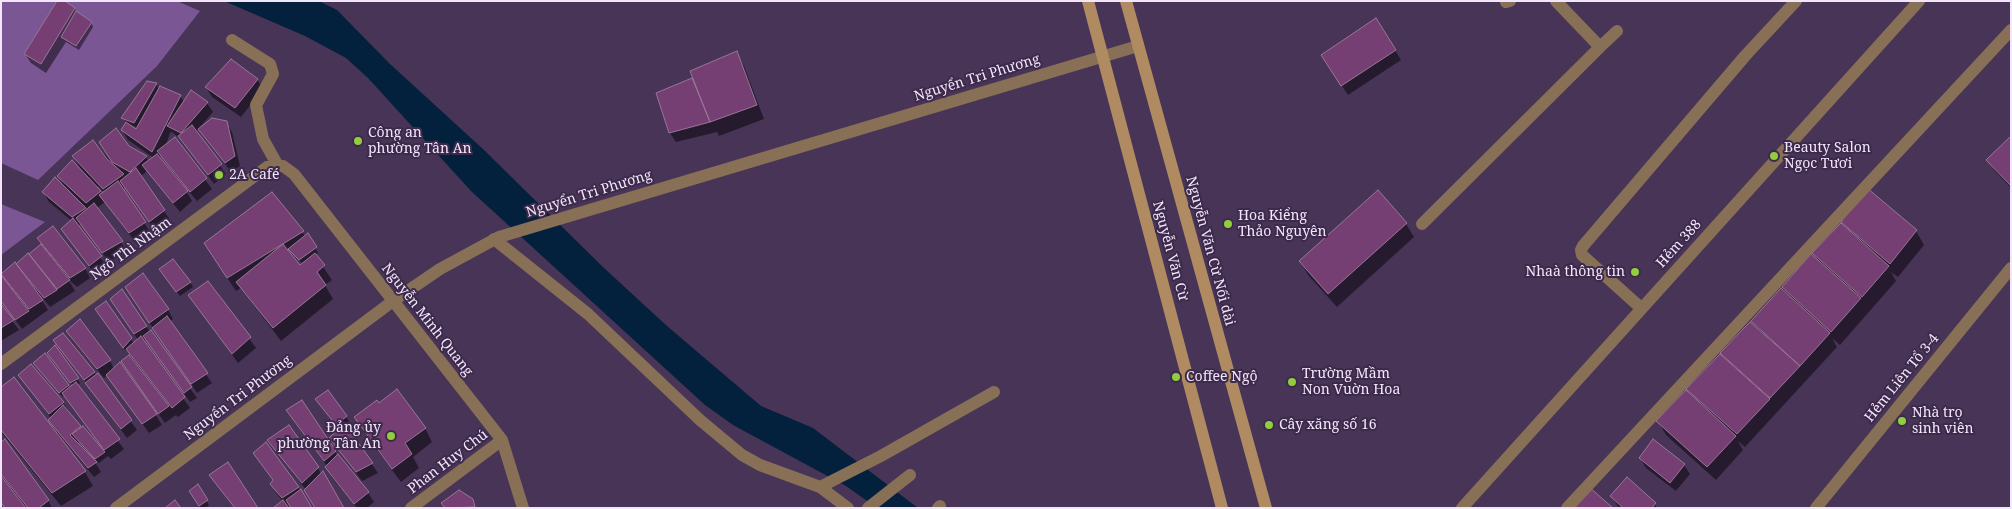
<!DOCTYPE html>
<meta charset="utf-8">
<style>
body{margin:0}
#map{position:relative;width:2012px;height:509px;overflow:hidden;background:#483457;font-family:"Noto Serif",serif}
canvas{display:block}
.frame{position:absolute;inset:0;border:2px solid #f2e6fc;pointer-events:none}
</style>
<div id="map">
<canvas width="2012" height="509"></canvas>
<div class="frame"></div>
</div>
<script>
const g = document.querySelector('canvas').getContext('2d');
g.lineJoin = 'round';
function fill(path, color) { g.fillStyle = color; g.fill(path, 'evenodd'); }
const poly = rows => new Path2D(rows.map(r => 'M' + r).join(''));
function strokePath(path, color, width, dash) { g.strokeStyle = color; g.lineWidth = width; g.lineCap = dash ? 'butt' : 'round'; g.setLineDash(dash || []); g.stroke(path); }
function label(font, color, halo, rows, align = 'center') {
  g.font = font + ' "Noto Serif",serif'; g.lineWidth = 4; g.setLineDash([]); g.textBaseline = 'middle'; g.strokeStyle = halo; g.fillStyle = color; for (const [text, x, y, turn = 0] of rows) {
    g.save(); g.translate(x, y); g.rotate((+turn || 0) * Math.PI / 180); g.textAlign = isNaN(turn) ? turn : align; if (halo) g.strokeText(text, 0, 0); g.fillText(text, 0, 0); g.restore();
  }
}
const green = poly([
 [1,1,177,1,200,11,157,66,38,180,1,163],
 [1,204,45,222,1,255]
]);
const water = poly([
 [224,1,319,1,337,10,389,63,484,150,604,268,667,326,761,406,813,428,918,508,877,508,846,486,733,425,705,405,471,191,368,78,346,58,305,36]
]);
const shadow = poly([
 [62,1,75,9,78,14,91,22,93,27,79,50,66,42,46,73,31,63,25,54],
 [1395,50,1401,60,1348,95,1328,65],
 [736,52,744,66,764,119,719,136,717,132,676,142,670,133,657,94,692,80,695,86,697,85],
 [257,79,263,89,241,117,212,97,206,87],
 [156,84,159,89,180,96,184,102,207,103,213,112,200,127,226,122,232,132,240,166,231,172,199,128,196,132,226,174,214,184,182,140,172,132,170,133,166,145,174,138,212,189,197,201,186,188,185,189,192,201,180,212,147,171,141,176,170,220,155,231,125,187,122,189,150,232,135,242,105,202,97,208,127,251,109,262,81,224,78,226,107,267,95,275,63,229,72,221,49,202,43,192,65,188,58,176,81,170,73,156,93,142,111,161,129,147,146,157,149,162,154,158,128,140,122,130,127,123,123,118],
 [127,123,138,128,136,131],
 [161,155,174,173,172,175,159,158],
 [97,186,98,186,105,193,102,195],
 [2011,138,2011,188,1994,170,1988,160],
 [1867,190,1916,231,1924,245,1898,277,1891,272,1896,281,1840,345,1832,338,1837,347,1745,447,1738,441,1743,450,1716,480,1666,435,1658,421,1751,324,1758,329,1753,322,1811,256,1818,261,1814,253,1842,223],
 [271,194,306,237,308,235,318,253,315,255,332,280,325,285,333,299,281,341,241,288,236,291,213,257],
 [291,252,303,264,300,267,289,253],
 [1406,224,1414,237,1337,307,1308,275,1300,261],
 [38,238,85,268,90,278,77,287,68,279,75,291,50,307,41,296,40,297,48,310,22,329,1,301,1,276,42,245],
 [163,274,190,282,193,287,180,296],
 [208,282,256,348,238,363,190,296],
 [121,291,197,398,190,402,147,340,143,342,190,408,178,417,176,415,165,423,155,409,153,410,162,425,149,433,107,375,104,378,73,341,67,331,110,361,114,369,150,406,152,405,122,361,131,355,127,350,126,351,99,314,106,302,134,344,138,340,111,300],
 [132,297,168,310,173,319,169,322,212,383,197,393],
 [1,306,19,330,1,341],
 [58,344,94,372,137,430,127,438],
 [51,357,77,379,80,383,76,386,124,449,111,459,108,456,99,463,93,459,101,472,94,477,61,437,59,439,85,472,93,486,61,506,1,432,1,388,54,432,55,431,49,420,51,418,20,375,31,366,63,403,81,429,98,446,100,444,65,394,62,396,37,367,68,386,69,389,73,386],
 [79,442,91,455,90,457,77,443],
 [328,392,349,421,344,425,378,473,362,481,331,438,339,429,320,404],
 [302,402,337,455,368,493,374,502,367,508,357,508,332,477,327,466,293,420],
 [379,405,425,428,432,442,413,457,419,468,401,482,363,431,355,418],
 [269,440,318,468,321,474,306,490],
 [1,444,48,500,52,508,5,508,1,502],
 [1640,458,1684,465,1690,474,1676,491,1646,468],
 [260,463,298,487,300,491,288,508,277,494,271,484,274,481],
 [198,486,209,505,206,508,201,508,193,496],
 [1611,496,1655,504,1657,508,1619,508]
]);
const building = poly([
 [57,1,65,1,75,8,41,64,24,54,57,1],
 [76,11,92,22,76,46,61,37,76,11],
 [1376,18,1396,50,1341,86,1321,55,1376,18],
 [737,51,757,105,710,122,690,71,737,51],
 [231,59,258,79,235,108,205,87,231,59],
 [692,78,710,122,669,133,656,93,692,78],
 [147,81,157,83,134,123,121,118,147,81],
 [160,86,181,95,152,152,121,130,126,122,136,129,160,86],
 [191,90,208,102,181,133,167,126,191,90],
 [212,118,227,121,235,156,225,163,198,129,212,118],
 [192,125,222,164,208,175,178,136,192,125],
 [116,128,129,146,147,156,130,172,112,162,99,142,116,128],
 [2011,136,2011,186,1986,160,2011,136],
 [175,137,207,178,190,192,157,151,175,137],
 [93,140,107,159,124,174,103,189,72,156,93,140],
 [157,154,188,191,173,203,142,165,157,154],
 [72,160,101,191,86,203,57,176,72,160],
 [136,168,165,210,149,222,120,181,136,168],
 [55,177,86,208,72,217,42,192,55,177],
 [118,181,146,222,129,233,99,195,118,181],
 [1867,188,1917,230,1890,264,1841,222,1867,188],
 [1378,190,1407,223,1328,294,1299,261,1378,190],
 [272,192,304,231,227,278,204,243,272,192],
 [94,203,123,241,102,253,76,218,94,203],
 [73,218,102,256,89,266,61,229,73,218],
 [1841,223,1889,266,1862,297,1812,253,1841,223],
 [53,226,86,268,70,278,37,238,53,226],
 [308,233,317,247,299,260,288,249,308,233],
 [41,244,70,280,57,289,29,254,41,244],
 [283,244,300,265,315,253,325,265,317,272,326,285,273,328,236,282,283,244],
 [28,253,57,290,44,298,16,264,28,253],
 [1811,254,1861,298,1831,332,1782,287,1811,254],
 [173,259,191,282,176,292,159,269,173,259],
 [15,262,43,300,29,309,1,274,15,262],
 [143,273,169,309,149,323,125,287,143,273],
 [1,275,29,311,15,320,1,301,1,275],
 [208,281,251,337,232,354,188,295,208,281],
 [1781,288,1830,333,1800,366,1751,321,1781,288],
 [122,289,147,326,134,334,110,299,122,289],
 [106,301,132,338,123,348,95,309,106,301],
 [1,304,14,320,1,328,1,304],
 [167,316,208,373,191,384,152,328,167,316],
 [80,319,111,360,97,369,66,331,80,319],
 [1750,322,1800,366,1770,398,1720,353,1750,322],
 [151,330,192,387,184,393,143,336,151,330],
 [63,333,95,372,84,380,53,340,63,333],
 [141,336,185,397,172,408,126,349,141,336],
 [55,345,79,378,70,383,47,353,55,345],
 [45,353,69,385,59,393,33,363,45,353],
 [1720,354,1770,399,1737,434,1686,389,1720,354],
 [129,355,169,406,158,414,121,361,129,355],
 [120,362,157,414,142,424,106,375,120,362],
 [31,364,64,402,49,414,18,375,31,364],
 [98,373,132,420,121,429,85,383,98,373],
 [14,377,86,471,52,493,1,430,1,387,14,377],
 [76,382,120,439,104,450,62,393,76,382],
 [397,389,426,428,405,443,412,454,392,469,354,417,377,400,379,403,397,389],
 [328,390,347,416,336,425,315,399,328,390],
 [1686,390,1736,436,1707,467,1656,421,1686,390],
 [302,400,336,451,324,461,286,410,302,400],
 [63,405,81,426,70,435,97,462,88,468,48,420,63,405],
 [344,423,373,463,356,472,329,438,344,423],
 [289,425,319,467,302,483,267,440,289,425],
 [83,426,105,452,95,459,72,434,83,426],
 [5,439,49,500,39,508,28,508,1,474,1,442,5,439],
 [1653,439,1685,464,1670,483,1639,458,1653,439],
 [266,442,299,487,282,498,270,484,273,480,253,453,266,442],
 [338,454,369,492,354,504,325,467,338,454],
 [228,462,258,508,235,508,209,475,228,462],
 [323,471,344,508,315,508,304,490,323,471],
 [1,476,26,508,5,508,1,502,1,476],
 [1627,477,1656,503,1652,508,1623,508,1610,496,1627,477],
 [198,484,208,500,199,506,189,491,198,484],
 [1588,486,1613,508,1571,508,1588,486],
 [301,489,312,508,291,508,286,500,301,489],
 [459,490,473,499,475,507,445,508,441,503,459,490],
 [175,500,181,508,165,508,175,500],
 [283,500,289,508,273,508,283,500]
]);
const service = poly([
 [1567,508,2011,30]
]);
const minor = poly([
 [1506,2,1510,1],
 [232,40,270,64,273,74,256,105,263,139,278,166],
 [1600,47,1617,31],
 [1422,224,1600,47,1556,1],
 [494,239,588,314,700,420,742,455,760,465,820,487],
 [1641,308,1582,255,1581,250,1583,246,1745,56,1796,1],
 [1,364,267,167,283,166,294,174,502,440,523,508],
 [411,508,502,440],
 [848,508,820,487,881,456,994,392],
 [868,508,910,475],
 [938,508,940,506],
 [1462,508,1919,1],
 [1816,508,2011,268]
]);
const tertiary = poly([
 [116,508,393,301,440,269,499,237,1138,46]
]);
const secondary = poly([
 [1088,1,1222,508],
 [1126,1,1266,508]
]);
const markers = [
 [358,141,5,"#91cd3f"],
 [1774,156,5,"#91cd3f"],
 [219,175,5,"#91cd3f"],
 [1228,224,5,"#91cd3f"],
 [1635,272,5,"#91cd3f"],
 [1176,377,5,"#91cd3f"],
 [1292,382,5,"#91cd3f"],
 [1902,421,5,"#91cd3f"],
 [1269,425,5,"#91cd3f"],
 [391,436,5,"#91cd3f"]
];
const streetNames = [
 ["Nguyển Tri Phương",977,78,-17],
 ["Nguyển Tri Phương",589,194,-17],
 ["Hẻm 388",1679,244,-48],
 ["Ngô Thì Nhậm",131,249,-36],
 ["Nguyễn Văn Cừ",1170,251,75],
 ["Nguyễn Văn Cừ Nối dài",1210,251,75],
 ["Nguyễn Minh Quang",427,320,52],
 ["Hẻm Liên Tổ 3-4",1902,378,-51],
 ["Nguyển Tri Phương",238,398,-37],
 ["Phan Huy Chú",448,462,-37]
];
const poiNames = [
 ["Công an",368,133],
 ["phường Tân An",368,149],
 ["Beauty Salon",1784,148],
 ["Ngọc Tươi",1784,164],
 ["2A Café",229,175],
 ["Hoa Kiểng",1238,216],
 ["Thảo Nguyên",1238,232],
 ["Nhaà thông tin",1625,272,"right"],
 ["Trường Mầm",1302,374],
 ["Non Vuờn Hoa",1302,390],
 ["Coffee Ngộ",1186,377],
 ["Nhà trọ",1912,413],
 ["sinh viên",1912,429],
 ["Cây xăng số 16",1279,425],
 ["Đảng ủy",381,428,"right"],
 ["phường Tân An",381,444,"right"]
];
fill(green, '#7a5695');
fill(water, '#03213d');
fill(shadow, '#0007');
fill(building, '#763f73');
strokePath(building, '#997695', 1);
strokePath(service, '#877056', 12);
strokePath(minor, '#877056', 12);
strokePath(tertiary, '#877056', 12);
strokePath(secondary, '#b08b62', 12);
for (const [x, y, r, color] of markers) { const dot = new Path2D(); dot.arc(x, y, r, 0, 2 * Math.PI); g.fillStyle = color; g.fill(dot); strokePath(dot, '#3d2a4b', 2); }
label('14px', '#f2e6fc', '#3d2a4b', streetNames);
label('14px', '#f2e6fc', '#3d2a4b', poiNames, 'left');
</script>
